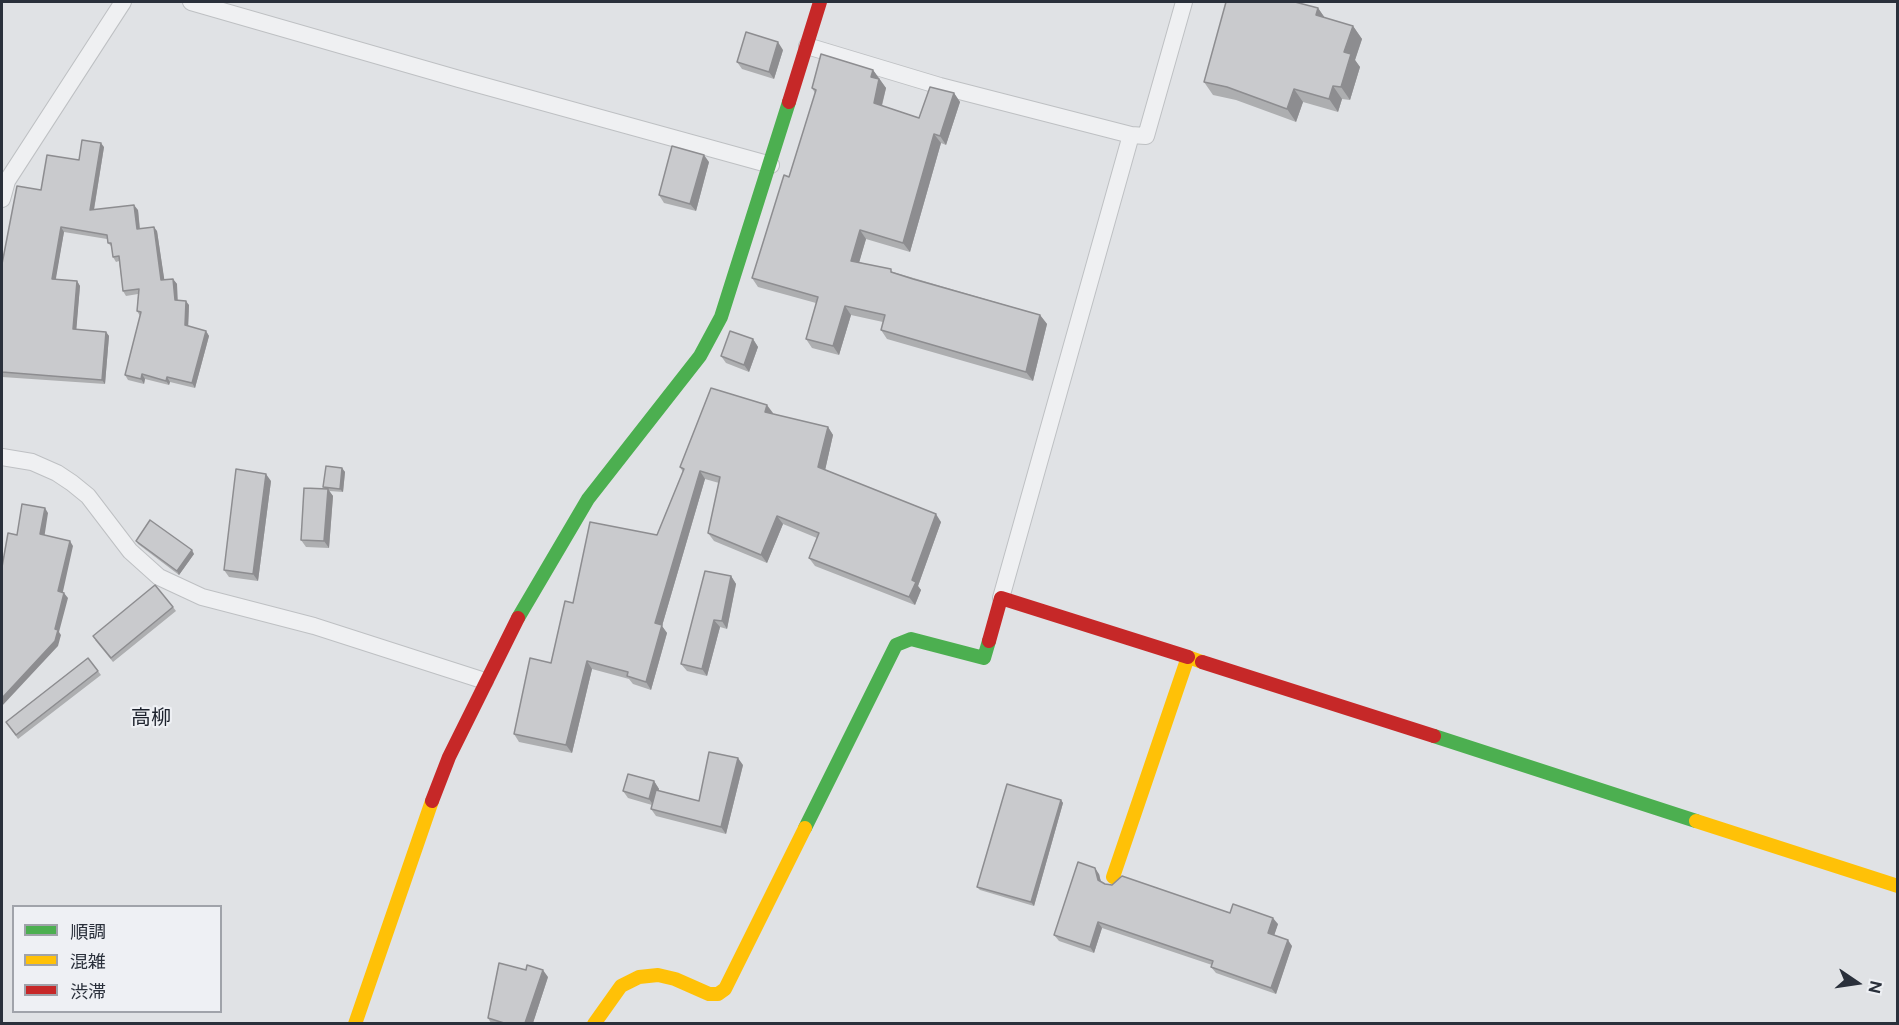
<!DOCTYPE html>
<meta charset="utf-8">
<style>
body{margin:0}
#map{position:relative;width:1899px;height:1025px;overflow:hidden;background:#e0e2e5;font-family:"Public Sans","Noto Sans JP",sans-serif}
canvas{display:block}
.frame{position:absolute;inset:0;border:3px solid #2a303b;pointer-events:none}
.legend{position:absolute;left:12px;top:905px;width:210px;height:108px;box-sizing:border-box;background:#eef0f4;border:2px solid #a0a3aa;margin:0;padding:8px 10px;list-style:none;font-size:18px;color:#2a303b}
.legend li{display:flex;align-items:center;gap:12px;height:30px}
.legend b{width:30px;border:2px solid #a0a3aa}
.north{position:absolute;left:1827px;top:953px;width:60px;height:60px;-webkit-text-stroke:4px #eef0f4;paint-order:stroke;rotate:103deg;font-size:16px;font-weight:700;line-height:24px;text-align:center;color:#2a303b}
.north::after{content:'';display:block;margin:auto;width:21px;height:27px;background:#2a303b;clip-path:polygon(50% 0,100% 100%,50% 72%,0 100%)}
</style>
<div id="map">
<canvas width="1899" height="1025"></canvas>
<div class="frame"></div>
<ul class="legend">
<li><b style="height:8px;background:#4caf50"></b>順調</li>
<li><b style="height:8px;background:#ffc107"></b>混雑</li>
<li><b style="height:8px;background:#c62828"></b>渋滞</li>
</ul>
<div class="north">N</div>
</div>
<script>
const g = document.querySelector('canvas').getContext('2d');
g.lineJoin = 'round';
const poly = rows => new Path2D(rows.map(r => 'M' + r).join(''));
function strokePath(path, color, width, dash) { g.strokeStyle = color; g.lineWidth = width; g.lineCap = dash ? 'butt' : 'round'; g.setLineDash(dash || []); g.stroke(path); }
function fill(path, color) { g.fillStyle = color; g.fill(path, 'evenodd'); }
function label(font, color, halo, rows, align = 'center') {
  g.font = font + ' "Public Sans","Noto Sans JP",sans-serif'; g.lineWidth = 4.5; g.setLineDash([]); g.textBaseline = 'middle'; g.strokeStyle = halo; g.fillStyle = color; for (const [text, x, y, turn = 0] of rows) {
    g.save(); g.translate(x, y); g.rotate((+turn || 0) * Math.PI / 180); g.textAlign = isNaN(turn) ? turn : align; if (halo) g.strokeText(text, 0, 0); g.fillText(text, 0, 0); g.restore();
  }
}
const street = poly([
 [191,2,459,79,771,165],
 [807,46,940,86,1131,135],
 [2,199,7,181,123,2],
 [2,457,32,462,57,473,72,483,88,496,130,551,159,577,202,597,314,626,485,681],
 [1001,598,1131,135,1146,136,1184,2]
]);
const fast = poly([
 [518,618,588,499,700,356,721,317,789,102],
 [1434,736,1696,821],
 [805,828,896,645,911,639,984,658,989,641]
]);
const slow = poly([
 [1696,821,1898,886],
 [1113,877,1188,657,1202,662],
 [355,1024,432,801],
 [594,1024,621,986,639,977,658,975,675,979,709,994,718,994,725,989,805,828]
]);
const jam = poly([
 [789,102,820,2],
 [989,641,1001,598,1188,657],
 [1202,662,1434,736],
 [432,801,449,757,518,618]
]);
const wall = poly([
 [1318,8,1325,18,1353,26,1362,39,1355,60,1360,67,1350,100,1342,99,1338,112,1303,102,1296,122,1236,100,1213,95,1204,82],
 [783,50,774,79,742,69,737,62],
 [873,70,886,88,882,106,919,118,954,93,960,102,946,145,941,143,910,252,866,239,859,262,1040,315,1047,324,1033,381,887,339,881,330,883,322,851,315,839,355,812,348,806,339,816,303,758,287,752,278,789,177,815,93,812,88],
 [104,147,94,210,138,210,140,228,157,231,164,279,173,279,177,284,177,300,189,305,188,326,206,331,209,336,195,388,170,382,169,385,145,379,144,384,128,380,125,375,140,316,137,311,138,294,126,296,123,291,119,261,116,262,113,257,112,247,108,243,107,239,64,232,55,280,77,281,80,286,76,329,106,332,109,336,105,384,2,377,2,264,41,190,79,160],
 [709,162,696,211,664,203,659,195],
 [753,339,758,347,749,372,726,363,721,356],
 [773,413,772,414,828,427,833,435,825,470,941,522,918,586,921,590,915,605,815,566,809,558,817,538,783,524,767,563,714,541,708,533,719,483,705,479,662,626,667,633,651,690,633,684,629,679,592,669,572,753,519,742,514,734,551,663,573,603,657,535,683,472,680,467],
 [342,468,345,472,343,492,329,491,333,496,329,548,306,547,301,540,325,489,323,487],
 [271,481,258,581,229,577,224,570],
 [136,541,194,554,179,575,138,544],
 [731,576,736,584,727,629,720,627,707,676,687,671,681,664],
 [173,607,176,611,113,662,95,640],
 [88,658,101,675,18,739,6,722],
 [743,765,726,834,656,816,651,809,652,805,628,798,623,791,654,781,659,789,658,791,699,801],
 [1061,800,1063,803,1034,906,980,890,977,887],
 [1099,874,1101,882,1105,884,1278,924,1274,935,1292,946,1276,994,1216,973,1211,967,1212,965,1102,928,1094,953,1059,941,1054,935],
 [548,977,533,1023,491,1023,488,1018]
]);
const shadedWall = poly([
 [1318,8,1327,21,1316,15],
 [1353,26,1362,39,1355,60,1360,67,1350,100,1341,87,1344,52],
 [778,42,783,50,774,79,769,72],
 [873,70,886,88,880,112,874,103,871,77],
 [1333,86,1342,99,1338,112,1329,99],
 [1294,89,1303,102,1296,122,1287,109],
 [954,93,960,102,946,145,940,136],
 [934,134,941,143,910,252,903,243],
 [101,143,104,147,93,215,90,210],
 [704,155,709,162,696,211,690,204],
 [134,205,138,210,140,233,137,229],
 [61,227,64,232,55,284,52,279],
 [154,227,157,231,165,284,161,280],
 [860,230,866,239,857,270,851,261],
 [173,279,177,284,178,305,175,300],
 [77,281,80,286,76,334,73,329],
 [186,301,189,305,188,330,185,325],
 [845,306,851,315,839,355,833,346],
 [1040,315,1047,324,1033,381,1026,372],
 [206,331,209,336,195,388,192,383],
 [106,332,109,336,105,384,102,380],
 [753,339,758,347,749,372,744,365],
 [142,374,145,379,144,384,141,379],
 [167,377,170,382,169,385,166,381],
 [767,405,773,413,771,420,765,412],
 [828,427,833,435,824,475,818,467],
 [342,468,345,472,343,492,340,489],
 [700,471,705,479,662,626,667,633,651,690,646,682,655,623],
 [266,474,271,481,258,581,253,574],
 [328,489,333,496,329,548,324,541],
 [45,508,48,513,44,539,40,534],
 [936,514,941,522,918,586,921,590,915,605,909,597,912,580],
 [777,516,783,524,767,563,761,555],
 [70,541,73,546,62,596,58,591],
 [192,550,194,554,179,575,177,571],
 [731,576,736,584,727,629,722,621],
 [64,593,68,598,59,632,61,635,58,646,2,706,2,698,55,629],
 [714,620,720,627,707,676,702,669],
 [587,661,592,669,572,753,566,745],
 [738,758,743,765,726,834,721,827],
 [654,781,659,789,654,806,649,799],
 [1061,800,1063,803,1034,906,1031,902],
 [1095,868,1099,874,1102,886,1098,880],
 [1273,918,1278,924,1273,939,1268,933],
 [1098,922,1102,928,1094,953,1090,947],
 [1288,940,1292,946,1276,994,1271,988],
 [543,970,548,977,533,1023,525,1023]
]);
const building = poly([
 [1226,2,1295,2,1318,8,1316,15,1353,26,1344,52,1351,54,1341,87,1333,86,1329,99,1294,89,1287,109,1227,87,1204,82,1226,2],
 [746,32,778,42,769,72,737,62,746,32],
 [821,54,873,70,871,77,879,79,874,103,919,118,930,87,954,93,940,136,934,134,903,243,860,230,851,261,891,269,891,272,913,279,1040,315,1026,372,881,330,885,315,845,306,833,346,806,339,818,297,752,278,784,175,789,177,816,90,812,88,821,54],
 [82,140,101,143,90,210,134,205,137,229,154,227,161,280,173,279,175,300,186,301,185,325,206,331,192,383,167,377,166,381,142,374,141,379,125,375,141,312,137,311,139,289,123,291,119,256,113,257,111,243,108,243,107,235,61,227,52,279,77,281,73,329,106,332,102,380,2,372,2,264,17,186,41,190,47,155,79,160,82,140],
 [672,146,704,155,690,204,659,195,672,146],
 [730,331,753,339,744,365,721,356,730,331],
 [711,388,767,405,765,412,828,427,818,467,936,514,912,580,916,582,909,597,809,558,819,533,777,516,761,555,708,533,720,477,700,471,655,623,662,625,646,682,627,676,628,672,587,661,566,745,514,734,530,658,551,663,565,601,573,603,590,522,657,535,684,469,680,467,711,388],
 [326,466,342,468,340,489,323,487,326,466],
 [236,469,266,474,253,574,224,570,236,469],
 [304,488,328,489,324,541,301,540,304,488],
 [22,504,45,508,40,534,70,541,58,591,64,593,55,629,58,630,55,641,2,698,2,567,8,533,17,535,22,504],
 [150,520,192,550,177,571,136,541,150,520],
 [705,571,731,576,722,621,714,620,702,669,681,664,705,571],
 [155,585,173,607,111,658,93,636,155,585],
 [88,658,98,671,16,735,6,722,88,658],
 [709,752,738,758,721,827,651,809,656,790,699,801,709,752],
 [628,774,654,781,649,799,623,791,628,774],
 [1007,784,1061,800,1031,902,977,887,1007,784],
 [1078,862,1095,868,1098,880,1105,884,1112,885,1122,876,1230,913,1233,904,1273,918,1268,933,1288,940,1271,988,1211,967,1213,961,1098,922,1090,947,1054,935,1078,862],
 [499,963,526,970,527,965,543,970,525,1023,504,1023,488,1018,499,963]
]);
const quarterNames = [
 ["高柳",151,718]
];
strokePath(street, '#bec0c3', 18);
strokePath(street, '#eff0f2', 16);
strokePath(fast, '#4caf50', 14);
strokePath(slow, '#ffc107', 14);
strokePath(jam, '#c62828', 14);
fill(wall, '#adaeb0');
fill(shadedWall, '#8d8d90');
fill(building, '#c9cacd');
strokePath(building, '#8d8d90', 1.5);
label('20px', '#1c212c', '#eef0f4', quarterNames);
</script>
